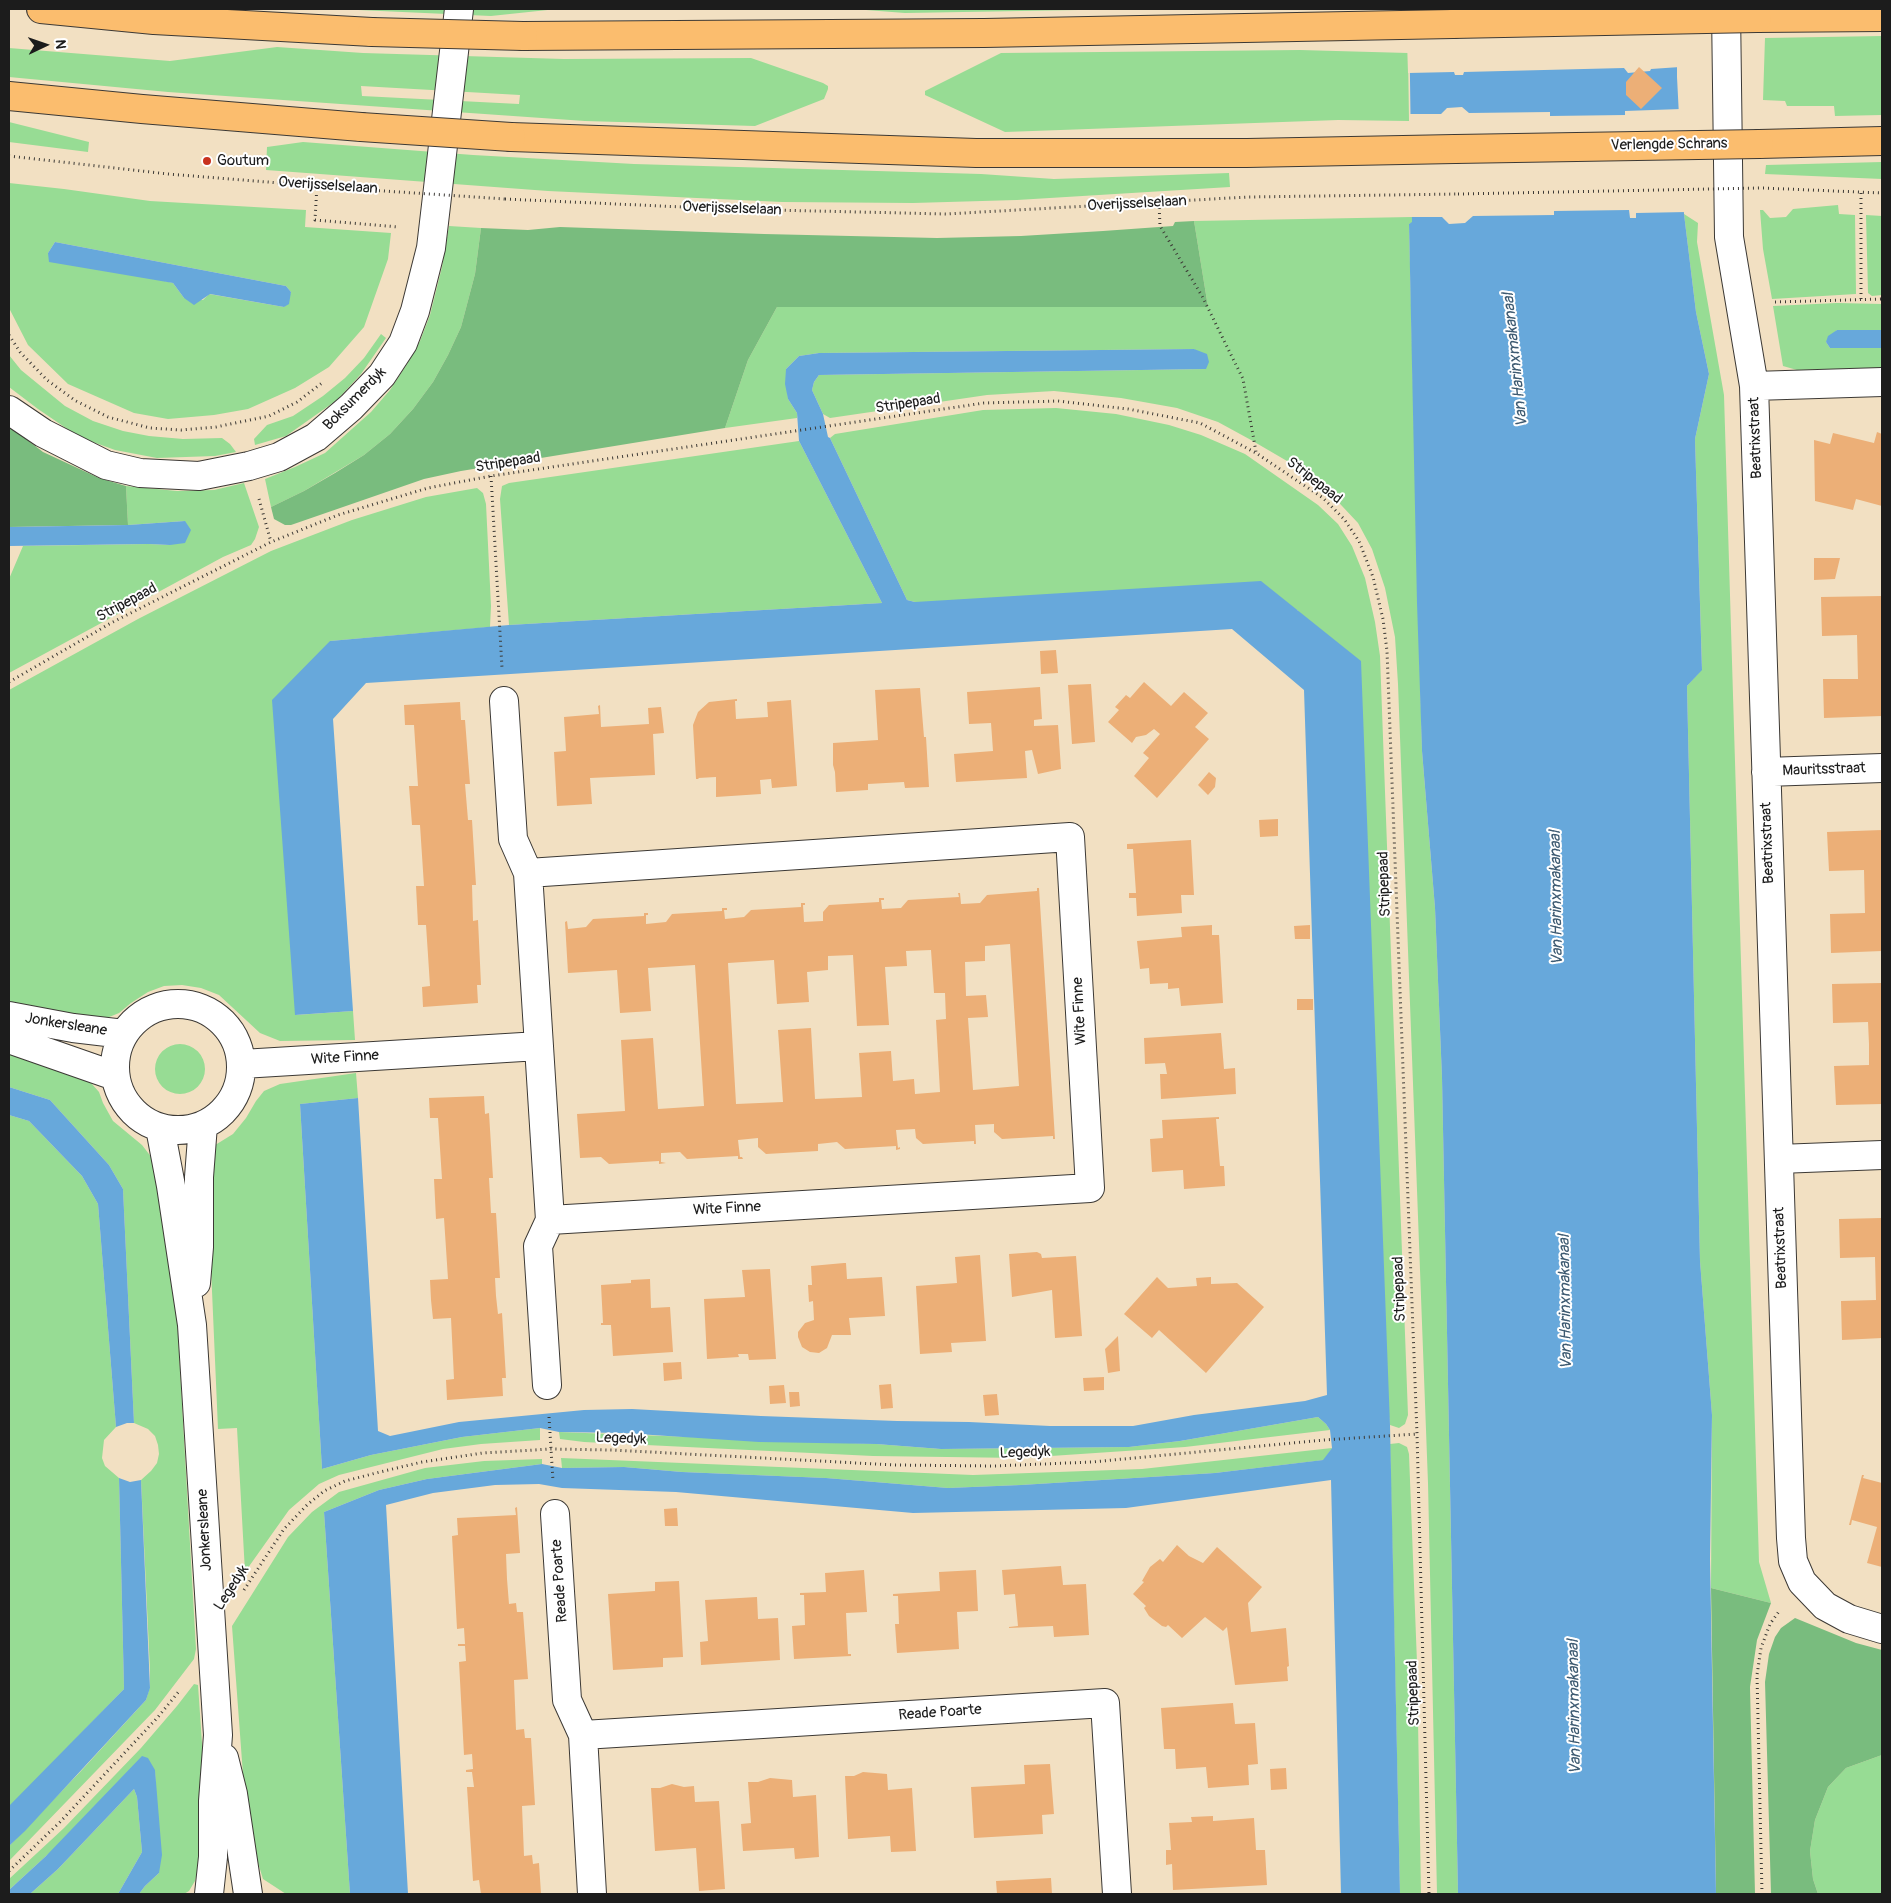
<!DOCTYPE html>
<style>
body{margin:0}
#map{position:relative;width:1891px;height:1903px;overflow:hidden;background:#f2e0c2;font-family:Pangolin,sans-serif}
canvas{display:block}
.frame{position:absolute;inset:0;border:10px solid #1c1c1c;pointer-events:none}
.north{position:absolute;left:20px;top:20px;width:50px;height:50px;-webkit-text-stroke:4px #fff;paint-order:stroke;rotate:87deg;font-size:14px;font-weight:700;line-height:20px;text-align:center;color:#1c1c1c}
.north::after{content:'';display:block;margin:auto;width:18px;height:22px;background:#1c1c1c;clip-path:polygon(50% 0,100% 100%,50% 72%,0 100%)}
</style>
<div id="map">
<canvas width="1891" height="1903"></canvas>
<div class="frame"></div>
<div class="north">N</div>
</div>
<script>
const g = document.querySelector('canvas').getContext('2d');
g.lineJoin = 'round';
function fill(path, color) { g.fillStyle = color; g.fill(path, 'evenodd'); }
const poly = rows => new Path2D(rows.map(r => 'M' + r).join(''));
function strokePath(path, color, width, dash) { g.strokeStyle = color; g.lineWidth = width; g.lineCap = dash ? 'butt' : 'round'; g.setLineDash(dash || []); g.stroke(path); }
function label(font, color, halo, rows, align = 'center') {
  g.font = font + ' Pangolin,sans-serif'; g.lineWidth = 4; g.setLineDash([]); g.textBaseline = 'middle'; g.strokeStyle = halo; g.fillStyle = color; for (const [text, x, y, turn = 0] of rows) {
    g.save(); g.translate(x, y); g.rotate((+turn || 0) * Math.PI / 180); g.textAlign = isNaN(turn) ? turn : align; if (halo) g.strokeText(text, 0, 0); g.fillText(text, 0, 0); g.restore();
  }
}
const green = poly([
 [336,9,557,9,491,16],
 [853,9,1137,9,905,13],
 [1882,36,1882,115,1835,116,1834,106,1787,106,1785,101,1763,100,1765,38],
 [277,47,363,53,564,59,751,58,823,83,828,86,828,89,824,99,755,126,585,121,168,92,9,77,9,48,170,61],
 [361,86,520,95,519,104,362,96],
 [1300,50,1408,53,1409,121,1338,120,1005,132,925,95,925,91,1001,53],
 [9,122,89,142,88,152,9,142],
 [303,142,473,155,634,164,981,174,1054,179,1229,173,1230,187,1017,200,913,203,782,202,548,191,266,170,267,147],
 [1882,162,1882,179,1765,174,1766,165],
 [9,183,64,189,150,201,306,210,305,227,391,233,388,259,364,327,329,367,295,388,248,409,214,415,168,419,134,413,68,384,28,345,9,308],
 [55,242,286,286,291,292,284,307,209,294,203,300,184,298,173,283,48,253],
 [1838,205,1839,214,1855,215,1856,294,1772,299,1763,249,1760,210,1763,210,1770,218,1786,217,1793,209],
 [1684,214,1698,223,1697,242,1724,395,1759,1562,1771,1603,1711,1588,1712,1415,1700,1261,1687,686,1702,669,1695,439,1709,374,1696,312],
 [1866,215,1882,216,1882,295,1872,296,1868,293],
 [1412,217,1412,223,1409,224,1422,751,1435,908,1442,1078,1458,1894,1437,1894,1428,1483,1398,684,1395,637,1385,588,1372,549,1358,523,1327,490,1287,461,1251,440,1218,422,1177,408,1121,398,1054,391,987,395,830,418,823,414,812,390,814,382,819,375,1206,369,1194,349,819,353,799,356,786,369,788,399,797,413,797,418,725,428,748,360,777,307,1208,307,1194,221],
 [449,226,481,228,475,274,461,327,448,355,433,382,413,409,390,434,364,455,304,491,271,507,265,479,295,467,325,453,371,412,390,390,407,364,420,341,430,315,442,267],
 [1837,303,1882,304,1882,330,1837,330,1826,342,1830,348,1882,348,1882,368,1797,370,1783,366,1773,306],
 [381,334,386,338,361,374,337,400,286,436,255,445,254,439,267,425,293,416,323,396,345,378,364,358],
 [9,355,21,370,65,406,93,421,123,431,149,436,183,439,222,438,230,444,236,452,215,456,157,458,115,450,79,437,38,409,9,387],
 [1056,408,1116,414,1169,425,1201,435,1245,454,1318,505,1338,524,1352,546,1365,578,1375,622,1380,656,1408,1415,1405,1424,1399,1428,1390,1425,1298,610,915,602,907,600,830,438,835,434,983,410],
 [799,441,882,603,509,625,500,499,502,486,509,483],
 [244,483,259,527,255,539,251,545,223,557,9,673,9,579,23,546,148,544,170,545,185,521,128,525,126,486,177,491,214,490],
 [477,488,483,493,486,504,491,606,490,627,330,641,296,1015,353,1011,355,1040,280,1041,260,1033,219,995,201,988,182,985,164,986,148,992,131,1003,119,1013,102,1020,9,1007,9,690,138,619,271,551,352,520,426,497],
 '155 1069a25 25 0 1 1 50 0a25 25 0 1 1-50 0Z',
 [9,1049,84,1075,99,1092,103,1103,113,1121,142,1145,152,1158,160,1194,175,1281,196,1649,194,1659,155,1710,9,1861,9,1846,81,1771,146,1700,150,1687,150,1671,141,1480,151,1471,157,1463,159,1454,158,1445,155,1436,148,1429,134,1423,123,1189,109,1165,50,1100,9,1087],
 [356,1073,358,1098,300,1104,322,1469,371,1455,462,1437,540,1428,540,1440,481,1444,443,1449,339,1475,319,1484,289,1510,245,1572,237,1428,218,1429,210,1245,212,1147,233,1134,246,1118,256,1101,264,1091,280,1084],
 [9,1115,29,1121,82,1176,98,1204,116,1427,104,1440,102,1458,105,1466,119,1478,124,1689,9,1808],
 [1318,1417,1326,1424,1330,1430,1185,1447,1021,1458,873,1456,584,1442,560,1439,559,1432,876,1444,941,1449,1129,1447,1180,1441],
 [1399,1443,1407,1447,1409,1454,1417,1663,1421,1894,1400,1894,1390,1444],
 [1332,1448,1324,1460,1215,1473,1021,1485,948,1488,826,1478,682,1472,624,1467,562,1468,561,1458,973,1475,1142,1469],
 [542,1459,542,1464,427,1479,379,1490,324,1512,350,1894,286,1894,263,1879,255,1853,246,1815,232,1626,288,1537,312,1512,339,1492,425,1468,484,1461],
 [194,1684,198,1685,204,1772,202,1851,195,1881,189,1891,184,1894,139,1894,145,1886,159,1873,155,1770,46,1856,9,1890,9,1879,64,1828,141,1748,177,1706],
 [1882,1755,1882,1894,1818,1894,1813,1879,1810,1851,1815,1820,1828,1787,1846,1768],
 [134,1789,137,1797,142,1852,118,1894,30,1894,58,1869]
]);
const forest = poly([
 [1194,221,1208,307,777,307,748,360,725,428,461,471,424,479,291,525,285,525,274,519,271,507,304,491,335,473,364,455,390,434,413,409,433,382,448,355,461,327,475,274,481,228,528,230,560,227,764,234,937,238,1021,236,1103,231,1173,226,1175,222],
 [9,426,43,452,99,478,126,486,128,525,9,527],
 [1711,1588,1771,1603,1757,1640,1750,1687,1755,1894,1716,1894],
 [1795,1618,1856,1643,1882,1650,1882,1755,1846,1768,1828,1787,1815,1820,1810,1851,1813,1879,1818,1894,1771,1894,1765,1682,1769,1654,1775,1637,1781,1628]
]);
const water = poly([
 [1409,9,1677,33,1677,77,1684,214,1696,312,1709,374,1695,439,1702,670,1687,686,1700,1261,1712,1415,1710,1559,1716,1894,1458,1894,1442,1078,1435,908,1422,751,1417,603,1409,224,1412,222],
 [55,242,286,286,291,292,289,304,284,307,210,294,194,305,184,298,173,283,49,262,48,253],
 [1837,330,1882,330,1882,348,1830,348,1826,342,1828,336],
 [1194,349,1207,354,1209,362,1206,369,819,375,814,382,812,390,823,414,828,437,830,438,907,600,915,602,1261,581,1361,661,1390,1425,1400,1894,1341,1894,1331,1480,1126,1508,913,1513,676,1492,562,1488,539,1484,495,1485,433,1493,386,1505,408,1894,350,1894,324,1512,379,1490,427,1479,542,1464,562,1468,624,1467,682,1472,826,1478,948,1488,1021,1485,1215,1473,1323,1460,1332,1448,1330,1430,1326,1424,1318,1417,1180,1441,1129,1447,941,1449,876,1444,759,1442,622,1433,559,1432,540,1428,462,1437,371,1455,322,1469,300,1104,358,1098,378,1431,390,1436,459,1422,584,1410,632,1409,761,1416,897,1421,969,1422,1050,1426,1133,1426,1194,1415,1305,1401,1327,1395,1304,690,1232,629,366,683,333,719,353,1011,295,1015,272,700,330,641,509,625,882,603,799,441,797,413,788,399,785,384,786,369,799,356,819,353],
 [185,521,191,530,185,543,170,545,148,544,9,546,9,527,128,525],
 [9,1087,50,1100,109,1165,123,1189,134,1423,127,1423,116,1427,98,1204,82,1176,29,1121,9,1115],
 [119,1478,130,1482,141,1480,150,1688,146,1700,25,1831,9,1846,9,1806,124,1689],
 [142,1756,148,1758,155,1770,162,1855,159,1873,145,1886,139,1894,118,1894,142,1852,137,1797,134,1789,58,1869,30,1894,9,1894,9,1890,46,1856]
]);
const pier = poly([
 [1406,9,1680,9,1680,67,1651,69,1650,71,1628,73,1624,68,1464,72,1463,75,1455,75,1454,72,1408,73],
 [1462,107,1469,113,1550,112,1550,116,1625,115,1625,111,1681,109,1687,212,1636,213,1636,218,1630,218,1629,210,1554,211,1554,215,1473,216,1465,223,1449,224,1442,217,1410,217,1409,114,1441,114,1447,108]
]);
const building = poly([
 [1639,67,1662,88,1641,109,1626,95,1626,82],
 [1877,432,1882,434,1882,506,1856,499,1853,510,1815,501,1814,440,1830,444,1833,433,1874,443],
 [1814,558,1840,558,1835,579,1814,580],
 [1882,596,1882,716,1824,718,1823,679,1858,679,1857,635,1822,636,1821,597],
 [1056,650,1058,673,1041,674,1040,651],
 [1144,682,1171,706,1184,692,1208,713,1195,727,1209,739,1157,798,1134,776,1149,758,1143,753,1160,734,1154,729,1146,735,1136,737,1132,743,1108,722,1119,710,1115,707,1126,695,1130,698],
 [1091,684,1095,742,1072,744,1068,685],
 [1040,687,1042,719,1034,720,1034,726,1058,725,1061,769,1038,774,1032,750,1025,751,1027,778,956,782,954,754,993,751,991,723,969,724,967,692],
 [920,688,924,737,926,737,929,787,905,788,904,782,868,784,868,790,836,792,835,772,833,765,833,743,878,740,875,690],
 [737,699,737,701,735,701,736,719,768,717,767,702,791,700,797,786,772,788,771,779,760,780,761,794,716,797,716,777,698,778,699,779,696,779,693,725,698,712,709,702],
 [460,702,461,720,465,720,470,784,465,784,468,820,472,820,476,885,472,885,473,921,478,920,481,985,477,985,478,1003,423,1007,422,987,430,986,428,955,426,925,418,925,416,886,424,886,420,825,412,825,409,786,418,786,414,725,405,725,404,705],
 [600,705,601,727,649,724,648,708,661,707,664,733,653,734,655,775,590,778,592,804,557,806,554,752,566,751,564,717,599,714,598,706],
 [1209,772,1216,778,1215,787,1208,795,1198,785],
 [1278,819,1278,836,1260,837,1259,820],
 [1882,830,1882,951,1831,953,1830,914,1865,913,1864,870,1829,871,1827,832],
 [1191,840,1194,895,1181,895,1182,913,1137,916,1136,898,1129,898,1129,893,1136,893,1133,849,1127,849,1127,844],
 [1037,888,1039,888,1055,1139,1053,1139,1053,1136,1002,1139,994,1132,994,1124,975,1125,976,1144,974,1144,974,1141,923,1144,916,1138,915,1129,896,1130,898,1148,900,1147,900,1149,896,1150,896,1146,845,1149,837,1142,818,1144,818,1151,766,1154,758,1147,758,1138,738,1140,740,1157,742,1157,743,1159,738,1159,738,1156,687,1159,680,1152,661,1153,661,1162,666,1163,659,1164,659,1161,609,1164,601,1157,580,1158,577,1114,625,1111,621,1040,653,1038,658,1109,704,1106,695,965,648,968,651,1011,620,1013,617,970,568,973,565,922,567,921,568,929,586,927,593,919,644,916,644,913,648,913,648,915,646,915,646,924,666,922,672,914,722,911,722,908,727,908,727,910,724,910,725,919,744,917,751,910,801,907,801,903,805,903,805,905,803,905,804,922,823,921,823,912,829,905,879,902,879,898,884,898,884,900,881,900,882,909,901,908,908,900,959,897,958,893,960,893,961,904,980,903,987,895,1037,891],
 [1010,944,1019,1086,973,1090,968,1018,988,1017,986,995,966,996,965,962,985,961,985,946],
 [931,950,934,993,945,993,946,1019,936,1020,940,1092,915,1094,914,1079,893,1081,891,1051,859,1053,862,1097,815,1099,811,1028,778,1030,783,1102,736,1104,728,963,774,960,777,1004,809,1002,807,972,828,970,828,956,853,955,857,1026,889,1025,885,967,907,966,906,951],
 [1212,925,1212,935,1219,935,1223,1003,1181,1006,1179,988,1168,989,1168,983,1150,984,1149,968,1140,969,1137,941,1182,937,1181,927],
 [1310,925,1310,939,1295,939,1294,926],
 [1882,983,1882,1104,1836,1105,1834,1066,1869,1065,1869,1044,1868,1022,1833,1023,1832,984],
 [1297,999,1313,999,1313,1010,1297,1010],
 [1221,1033,1224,1069,1235,1068,1236,1094,1161,1099,1160,1074,1167,1074,1165,1063,1145,1064,1144,1038],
 [484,1096,485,1114,489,1113,493,1178,489,1178,491,1213,496,1213,500,1278,495,1278,496,1296,498,1314,502,1313,506,1378,502,1378,503,1396,447,1400,446,1380,454,1379,451,1318,433,1319,431,1300,430,1280,448,1279,444,1218,436,1219,434,1179,442,1179,438,1118,430,1118,429,1098],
 [1219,1117,1219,1119,1216,1119,1220,1166,1224,1166,1225,1186,1184,1189,1183,1170,1152,1172,1150,1139,1163,1138,1162,1120],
 [1882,1218,1882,1338,1842,1340,1841,1301,1876,1300,1875,1257,1840,1258,1839,1219],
 [1037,1252,1041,1254,1042,1258,1076,1256,1082,1336,1055,1338,1052,1290,1012,1297,1009,1254],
 [980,1255,986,1341,951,1343,952,1352,920,1354,916,1286,957,1283,955,1257],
 [844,1263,846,1263,847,1279,882,1277,885,1316,849,1318,851,1335,832,1335,827,1348,819,1353,810,1352,802,1347,798,1337,798,1332,805,1323,814,1320,813,1301,809,1302,808,1285,812,1285,811,1266],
 [770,1269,776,1359,749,1360,748,1354,738,1354,739,1357,707,1359,704,1299,745,1297,742,1270],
 [1157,1277,1168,1288,1197,1286,1196,1278,1211,1277,1211,1284,1237,1283,1264,1307,1206,1373,1159,1330,1152,1338,1124,1314],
 [650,1279,651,1308,670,1307,673,1352,613,1356,611,1325,601,1325,601,1323,603,1323,601,1285,631,1283,631,1280],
 [1118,1336,1120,1371,1108,1373,1105,1349],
 [681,1362,682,1379,664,1381,663,1363],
 [1104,1377,1104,1390,1084,1391,1083,1378],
 [891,1384,893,1408,881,1409,879,1385],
 [784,1385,786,1403,770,1404,769,1386],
 [789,1392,799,1392,800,1406,790,1407],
 [997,1394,999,1415,985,1416,983,1395],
 [1862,1475,1864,1475,1863,1478,1882,1483,1882,1567,1867,1563,1877,1527,1852,1520,1851,1525,1849,1525],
 [517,1507,520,1553,506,1554,507,1579,509,1604,516,1603,517,1612,523,1612,528,1679,514,1680,516,1730,524,1729,525,1738,531,1738,535,1805,522,1806,524,1856,532,1855,533,1864,539,1863,541,1894,481,1894,479,1880,473,1881,467,1787,474,1787,472,1772,466,1772,466,1770,473,1769,472,1754,464,1755,459,1662,466,1661,465,1646,458,1646,458,1644,465,1644,464,1628,457,1629,452,1536,458,1535,457,1518,516,1515,515,1508],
 [677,1508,678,1526,665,1526,664,1509],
 [1177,1545,1189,1556,1203,1563,1217,1547,1262,1587,1248,1603,1251,1632,1286,1628,1289,1666,1287,1667,1288,1681,1235,1685,1227,1627,1223,1631,1205,1617,1182,1638,1168,1625,1166,1627,1162,1626,1149,1616,1144,1608,1146,1606,1133,1594,1144,1582,1142,1581,1150,1567,1160,1559,1163,1562],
 [1061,1566,1063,1585,1086,1584,1089,1635,1054,1637,1053,1626,1009,1628,1009,1627,1018,1626,1015,1594,1004,1595,1002,1570],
 [864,1570,867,1612,846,1613,848,1654,851,1654,851,1656,794,1659,792,1626,805,1625,804,1595,800,1595,800,1593,826,1592,825,1573],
 [976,1570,978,1611,957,1612,959,1649,897,1653,895,1624,899,1624,898,1596,893,1596,893,1594,940,1591,939,1572],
 [679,1581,683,1657,663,1658,663,1667,613,1670,608,1594,655,1591,655,1582],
 [757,1597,758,1619,778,1618,780,1660,701,1665,700,1642,708,1641,705,1600],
 [1233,1703,1235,1724,1255,1723,1258,1764,1248,1765,1249,1785,1208,1788,1206,1767,1176,1769,1175,1749,1164,1749,1161,1708],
 [1050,1764,1054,1814,1042,1815,1043,1834,974,1838,971,1787,1025,1784,1024,1765],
 [1286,1768,1287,1789,1271,1790,1270,1769],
 [863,1772,887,1774,888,1790,912,1788,916,1851,891,1852,890,1836,848,1839,845,1776,854,1776],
 [770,1778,792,1780,793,1797,816,1795,819,1857,795,1859,794,1848,743,1851,741,1824,751,1823,748,1782,758,1782],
 [672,1784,684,1787,694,1786,695,1802,719,1801,725,1889,699,1891,696,1848,655,1851,651,1788,660,1788],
 [1213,1816,1213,1821,1254,1818,1256,1850,1265,1850,1267,1885,1173,1890,1172,1864,1166,1865,1166,1850,1171,1850,1169,1823,1192,1822,1191,1817],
 [1051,1878,1052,1894,997,1894,996,1881]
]);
const path = poly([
 [9,156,168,174,354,189],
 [317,185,315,220,399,227],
 [1763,188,1882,193],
 [1861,193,1861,299],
 [505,199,728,209,946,214,1248,197,1458,194],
 [1159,203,1160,226,1202,296,1243,379,1256,452],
 [1775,302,1882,299],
 [9,335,20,352,47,380,76,401,108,417,150,428,181,430,216,427,269,416,297,402,322,383],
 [491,476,502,668],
 [259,499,271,542],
 [9,682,111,623,271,542,338,515,428,488,491,476,984,403,1058,401,1128,409,1200,423,1256,453,1323,498,1344,519,1359,541,1373,577,1383,619,1387,651,1417,1434,1429,1894],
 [549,1417,553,1481],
 [244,1590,284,1529,307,1505,324,1491,345,1481,380,1472,422,1462,483,1453,551,1449,612,1450,895,1465,994,1466,1092,1462,1324,1440,1417,1434],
 [9,1871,60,1822,158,1717,180,1690],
 [1762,1894,1757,1675,1761,1648,1770,1624,1780,1610]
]);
const minor = poly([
 [1726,9,1729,237,1754,386,1791,1538,1793,1561,1802,1582,1825,1606,1849,1619,1882,1629],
 [1754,386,1882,382],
 [9,410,43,433,106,465,140,473,199,476,249,466,279,457,316,437,351,407,382,375,403,343,415,311,431,248,459,9],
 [504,701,513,839,528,873],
 [1766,772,1882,768],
 [1070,837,1090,1188,550,1220,528,873,1070,837],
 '115 1067a63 63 0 1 1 126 0a63 63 0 1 1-126 0Z',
 [9,1016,73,1028,124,1034],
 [9,1039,115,1076],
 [242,1064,539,1046],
 [160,1128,171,1186,192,1325,218,1735,213,1801,213,1857,209,1894],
 [1779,1159,1882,1155],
 [196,1283,199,1247,199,1177,203,1125],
 [547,1385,538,1246,550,1220],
 [555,1514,567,1700,583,1735],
 [224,1758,233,1794,248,1894],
 [592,1894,583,1735,1105,1703,1117,1894]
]);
const major = poly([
 [41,9,154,20,372,32],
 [1757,18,1882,17],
 [523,36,984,33,1453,24],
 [9,96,142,109,361,127],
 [511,137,976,153,1247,153,1455,149],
 [1759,144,1882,141]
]);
const pathBridge = poly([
 [354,189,505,199],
 [1458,194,1760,188]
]);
const majorBridge = poly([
 [1453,24,1757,18],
 [372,32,523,36],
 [361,127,511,137],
 [1455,149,1759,144]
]);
const markers = [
 [207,161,5,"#c8321e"]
];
const streetNames = [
 ["Verlengde Schrans",1669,145,-1],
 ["Overijsselselaan",328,186,4],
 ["Overijsselselaan",1137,204,-3],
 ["Overijsselselaan",732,209,2],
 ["Boksumerdyk",355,399,-45],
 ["Stripepaad",908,404,-9],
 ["Beatrixstraat",1756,438,-92],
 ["Stripepaad",508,463,-9],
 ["Stripepaad",1314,481,38],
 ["Stripepaad",127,603,-28],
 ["Mauritsstraat",1824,770,-2],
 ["Beatrixstraat",1768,843,-92],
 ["Stripepaad",1385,884,-92],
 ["Wite Finne",1080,1011,-93],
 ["Jonkersleane",66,1025,9],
 ["Wite Finne",345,1058,-4],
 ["Wite Finne",727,1209,-3],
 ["Beatrixstraat",1781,1248,-92],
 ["Stripepaad",1400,1289,-92],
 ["Legedyk",621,1439,2],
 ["Legedyk",1025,1453,-2],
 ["Jonkersleane",205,1530,-93],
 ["Reade Poarte",560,1581,-94],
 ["Legedyk",232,1588,-57],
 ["Stripepaad",1414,1693,-92],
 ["Reade Poarte",940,1713,-4]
];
const poiNames = [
 ["Goutum",217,161]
];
const waterNames = [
 ["Van Harinxmakanaal",1516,360,-96],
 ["Van Harinxmakanaal",1557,898,-91],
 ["Van Harinxmakanaal",1566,1302,-91],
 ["Van Harinxmakanaal",1575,1707,-91]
];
fill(green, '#97dc94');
fill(forest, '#79bc7e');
fill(water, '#67a8db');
fill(pier, '#f2e0c2');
fill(building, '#ecaf77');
strokePath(minor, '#3c3935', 30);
strokePath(major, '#3c3935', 30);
strokePath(path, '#3c3935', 3, [1, 4]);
strokePath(minor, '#fff', 28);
strokePath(major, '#fbbd6e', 28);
strokePath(majorBridge, '#3c3935', 30, []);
strokePath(pathBridge, '#3c3935', 3, [1, 4]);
strokePath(majorBridge, '#fbbd6e', 28);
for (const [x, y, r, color] of markers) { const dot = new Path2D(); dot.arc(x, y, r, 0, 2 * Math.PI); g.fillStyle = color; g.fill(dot); strokePath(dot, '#fff', 2); }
label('15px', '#1c1c1c', '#fff', streetNames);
label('15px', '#1c1c1c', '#fff', poiNames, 'left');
label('italic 16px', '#3e5b72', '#fff', waterNames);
</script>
